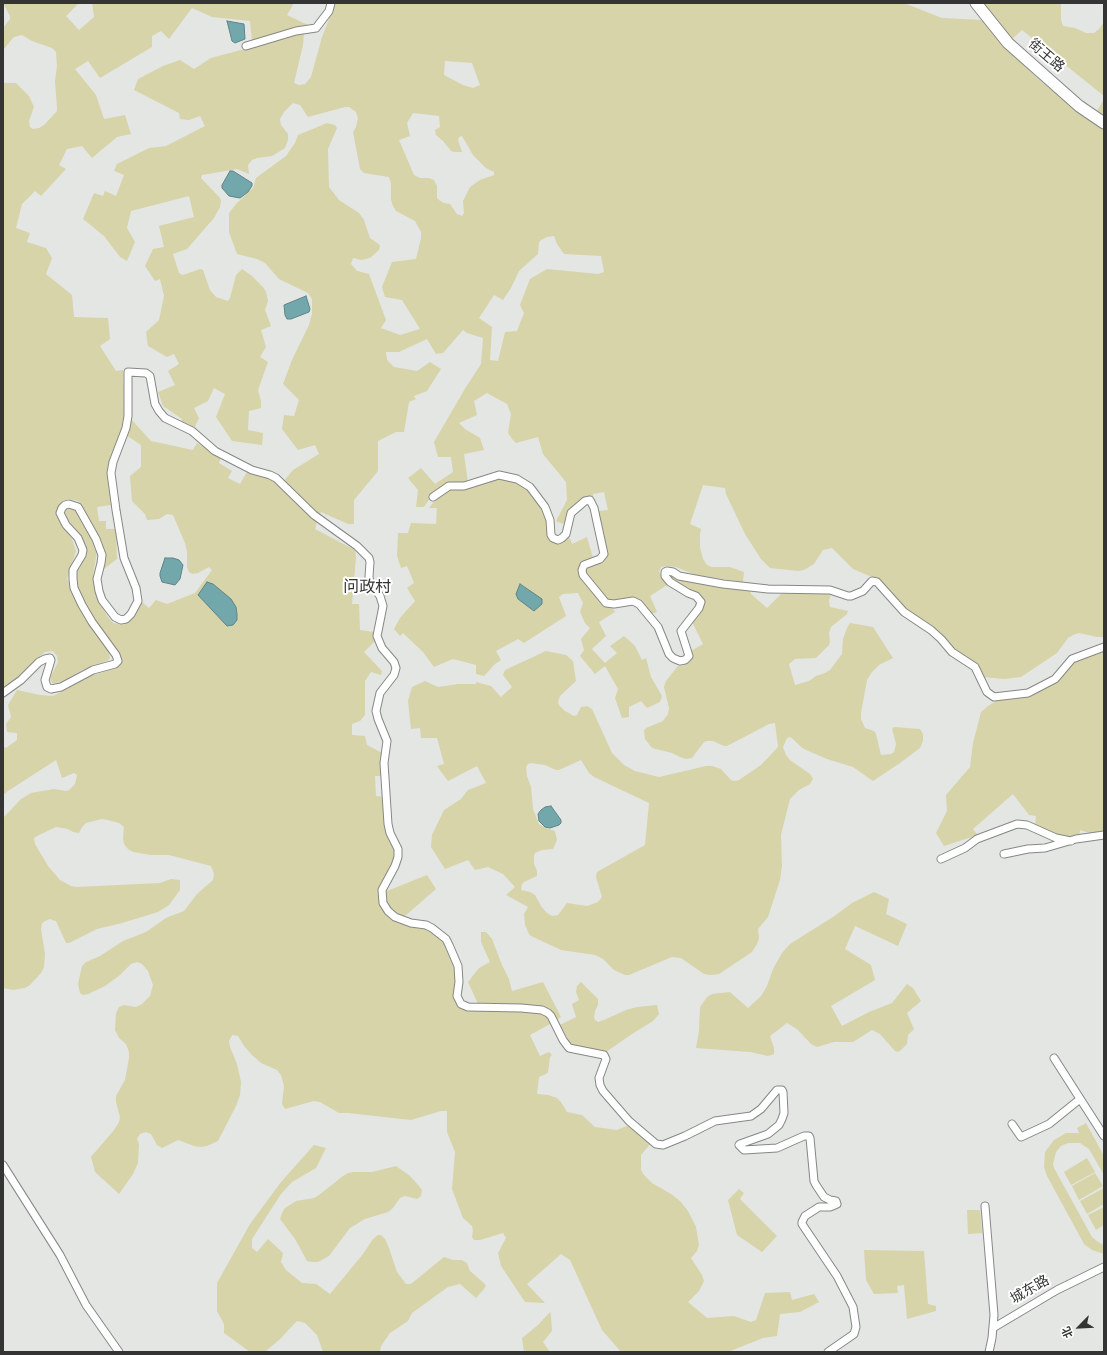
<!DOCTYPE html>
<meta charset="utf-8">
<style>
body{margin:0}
#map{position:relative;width:1107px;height:1355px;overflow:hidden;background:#e3e6e3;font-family:"DejaVu Sans","Noto Sans SC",sans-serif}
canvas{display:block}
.frame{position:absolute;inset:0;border:4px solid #333433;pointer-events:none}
.north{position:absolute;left:1059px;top:1307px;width:40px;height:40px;-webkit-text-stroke:3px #fff;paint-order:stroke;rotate:246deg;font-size:11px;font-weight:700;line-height:16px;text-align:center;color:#333433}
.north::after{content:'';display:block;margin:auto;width:14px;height:18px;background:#333433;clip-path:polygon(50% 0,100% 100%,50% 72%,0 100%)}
</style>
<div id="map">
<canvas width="1107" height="1355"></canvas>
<div class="frame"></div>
<div class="north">北</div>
</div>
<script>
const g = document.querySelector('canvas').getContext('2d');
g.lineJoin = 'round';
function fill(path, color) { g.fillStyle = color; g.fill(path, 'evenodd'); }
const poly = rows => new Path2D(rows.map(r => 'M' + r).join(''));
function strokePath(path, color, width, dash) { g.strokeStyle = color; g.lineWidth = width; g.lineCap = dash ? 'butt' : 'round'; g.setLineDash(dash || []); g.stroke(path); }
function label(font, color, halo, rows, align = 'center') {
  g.font = font + ' "DejaVu Sans","Noto Sans SC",sans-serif'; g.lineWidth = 4; g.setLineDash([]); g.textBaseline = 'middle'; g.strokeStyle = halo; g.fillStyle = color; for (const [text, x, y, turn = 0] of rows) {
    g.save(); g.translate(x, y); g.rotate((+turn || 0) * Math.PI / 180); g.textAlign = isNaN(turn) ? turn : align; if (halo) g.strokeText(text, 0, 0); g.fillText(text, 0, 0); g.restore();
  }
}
const green = poly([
 [3,3,79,3,66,16,79,30,94,17,92,3,294,3,287,15,310,26,252,41,250,21,212,17,192,8,169,39,161,31,152,36,152,47,100,78,88,61,75,69,96,95,104,119,125,115,131,134,117,137,92,158,82,146,67,149,59,165,66,169,41,196,35,191,22,204,16,228,30,233,27,242,46,248,52,258,46,274,72,295,74,317,108,318,110,339,100,346,116,371,123,370,124,413,121,431,109,463,111,505,97,507,99,521,106,521,106,529,116,529,117,559,100,572,100,543,95,529,82,506,78,501,69,499,61,502,58,510,62,525,72,539,76,551,67,579,85,617,97,636,108,650,110,658,107,661,82,670,64,681,55,683,52,683,50,678,58,662,57,656,53,651,45,652,12,683,3,689,3,83,16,83,29,96,34,107,29,121,30,127,33,129,39,128,44,125,57,111,57,108,55,81,57,66,56,52,52,48,32,41,22,35,14,37,3,50,3,28,10,19,10,16],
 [334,3,904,3,942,18,983,20,1015,56,1038,79,1077,110,1104,129,1104,637,1097,637,1079,633,1073,635,1068,638,1057,653,1021,677,1004,679,983,677,955,651,913,617,879,580,853,569,832,548,823,550,814,564,804,570,798,571,770,568,761,559,745,534,726,494,725,488,703,485,690,524,701,529,700,535,700,547,703,559,707,565,712,567,730,567,744,572,743,582,696,575,676,567,667,566,661,567,659,572,667,585,650,596,657,612,652,614,633,597,630,599,611,600,606,599,587,576,585,571,587,567,603,561,598,511,608,510,604,492,593,494,593,499,572,510,563,524,556,521,567,500,566,482,543,454,538,437,516,443,512,439,508,433,511,414,507,404,487,393,474,401,477,415,459,423,465,429,480,438,484,450,464,454,468,483,448,484,431,497,424,507,416,507,418,490,408,478,421,468,435,484,453,472,451,457,438,457,434,442,466,387,481,364,483,338,467,333,463,330,443,353,436,354,427,339,399,352,386,352,387,360,394,367,417,371,430,362,441,369,427,391,414,396,416,399,409,402,404,432,396,432,378,441,378,471,354,500,354,524,348,524,321,512,319,517,283,482,293,470,319,454,315,445,298,450,282,429,284,415,294,416,299,400,283,384,292,360,309,325,312,314,312,299,308,293,279,279,265,263,257,259,237,254,229,232,229,213,236,204,253,188,256,178,286,156,295,143,298,135,327,123,335,125,337,128,328,149,329,187,339,200,359,213,364,220,370,238,380,245,379,250,370,258,361,260,353,258,351,264,357,271,369,274,386,320,381,328,400,335,420,329,402,300,385,297,382,287,392,262,416,259,421,238,421,232,415,221,396,211,393,206,391,200,391,183,389,177,364,173,360,169,353,132,356,127,358,118,356,112,349,107,345,107,308,117,300,105,293,103,284,112,280,119,281,125,288,134,288,140,285,148,272,156,257,158,252,160,248,165,249,174,237,169,202,175,201,178,220,198,221,201,220,207,214,218,187,249,173,254,179,273,183,275,200,269,203,270,210,290,216,297,228,301,230,298,236,275,242,269,252,276,263,287,266,292,268,301,265,310,271,326,261,330,266,347,260,357,268,362,258,390,261,401,261,408,249,411,248,430,263,433,262,445,232,441,216,417,225,394,214,388,208,401,194,408,199,418,194,429,181,422,182,419,163,406,158,392,175,385,168,371,179,364,174,354,167,357,148,346,146,332,159,320,164,296,160,279,155,281,145,266,153,249,164,247,159,226,194,217,189,196,131,211,127,228,135,242,127,261,120,257,104,236,83,219,94,193,103,196,105,191,116,196,124,175,114,171,117,164,149,148,166,146,205,126,200,116,189,120,180,119,179,113,134,90,138,79,163,66,180,60,194,69,211,58,304,33,303,45,294,83,299,85,305,84,311,77,322,37,328,22],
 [445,61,472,63,480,85,473,88,463,85,444,75],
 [413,113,439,116,440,127,435,130,436,135,443,141,451,151,454,152,462,152,458,140,459,137,462,136,473,155,486,168,494,172,494,175,480,180,470,187,463,201,464,213,462,216,457,214,450,204,444,203,439,200,437,198,437,186,434,180,429,178,420,178,414,175,399,140,410,136,407,123],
 [554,236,557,244,564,254,601,256,604,272,598,274,547,269,530,279,520,305,524,313,517,331,505,332,498,361,490,360,492,327,479,318,494,295,503,300,511,288,519,271,538,254,539,242,541,240,547,237],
 [981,3,1061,3,1061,20,1063,26,1075,28,1086,33,1094,33,1099,29,1104,22,1104,96,1022,30,1011,40],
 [1104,99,1104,119,1096,113],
 [130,418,151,441,193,450,197,443,221,457,219,463,232,471,228,478,240,484,247,472,268,477,280,485,318,519,315,529,355,550,356,557,352,604,359,604,360,630,374,632,375,641,364,652,382,671,381,675,371,672,365,681,365,715,360,721,352,724,352,735,365,736,367,745,382,753,382,776,375,776,376,796,385,797,385,821,399,844,386,885,387,891,427,875,436,889,405,916,410,921,425,923,444,941,454,960,458,1003,537,1011,546,1014,552,1023,530,1035,540,1056,549,1052,552,1055,550,1057,548,1072,546,1074,539,1077,537,1094,548,1095,557,1098,561,1102,567,1112,582,1115,595,1127,617,1130,629,1125,651,1143,641,1155,641,1170,644,1175,652,1183,671,1194,680,1201,688,1211,696,1227,699,1245,697,1251,691,1258,702,1275,704,1281,699,1291,688,1302,707,1318,734,1316,751,1322,756,1320,765,1293,790,1292,792,1300,814,1294,819,1302,800,1312,780,1314,777,1336,763,1338,728,1352,621,1352,602,1330,570,1260,561,1254,527,1284,545,1303,525,1302,501,1266,498,1253,506,1238,503,1233,480,1240,474,1240,472,1237,473,1231,472,1226,463,1218,452,1189,455,1152,447,1132,447,1111,441,1111,411,1120,348,1113,339,1113,320,1102,314,1101,285,1109,282,1104,284,1086,281,1075,277,1070,261,1063,252,1055,244,1046,238,1036,232,1035,229,1041,230,1047,237,1064,241,1082,240,1095,236,1106,218,1141,207,1146,201,1147,194,1146,178,1140,162,1148,157,1145,151,1134,146,1132,140,1134,137,1139,139,1144,138,1163,133,1174,119,1194,95,1172,91,1157,114,1130,119,1122,120,1117,116,1102,116,1096,125,1080,129,1058,129,1052,126,1044,119,1038,115,1030,116,1013,119,1007,124,1005,136,1007,142,1004,150,996,153,985,148,971,142,964,137,962,131,964,120,975,105,986,88,994,83,995,80,993,78,984,82,966,86,962,100,956,123,941,146,932,166,918,184,911,197,894,213,880,214,874,211,866,169,855,151,855,133,852,128,849,124,844,123,838,124,827,119,823,108,820,102,819,86,823,82,827,79,833,73,832,68,829,56,827,39,835,34,838,35,844,48,866,60,880,71,886,77,887,160,883,171,879,180,880,180,890,169,905,158,912,122,923,97,929,69,943,66,943,56,921,50,919,45,921,42,923,41,929,45,954,44,967,41,973,30,985,25,988,13,990,3,988,3,818,21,799,31,793,54,789,66,791,69,790,75,784,77,775,74,773,62,778,56,760,8,791,3,795,3,746,6,748,17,740,17,733,7,732,6,724,11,717,8,705,17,690,40,695,53,696,61,692,87,677,113,669,121,661,119,652,92,617,78,591,75,575,86,549,80,534,68,520,65,512,69,507,75,508,85,525,97,552,93,575,94,585,96,594,107,616,113,623,123,625,129,622,139,605,142,602,149,608,156,600,167,604,195,593,212,570,209,567,198,573,192,574,189,572,187,567,187,552,185,543,173,515,167,514,159,519,147,520,145,514,132,501,130,476,141,467,141,445,126,435],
 [500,477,524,486,539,503,548,520,548,535,561,542,565,540,569,536,572,544,587,537,593,558,581,563,579,570,602,604,606,607,612,608,615,612,599,622,606,636,592,649,605,663,617,653,610,646,624,636,635,646,642,660,646,658,651,677,662,696,660,702,647,708,641,701,629,707,629,717,622,718,615,698,618,689,605,666,595,674,580,656,584,650,581,639,590,628,585,623,580,612,583,603,578,593,563,594,559,597,566,616,524,643,518,639,496,651,501,660,495,664,484,676,476,674,476,665,453,659,434,667,423,652,403,633,400,636,394,629,400,618,415,601,407,588,414,583,407,566,401,568,397,556,398,533,408,533,411,523,436,524,437,508,429,508,440,494,449,488],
 [669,574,728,588,750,591,751,594,767,608,781,594,824,592,831,594,829,601,830,607,848,611,847,614,831,627,829,633,830,642,829,645,816,658,795,659,789,664,795,685,809,681,816,676,825,673,830,670,842,654,843,639,847,628,850,623,873,627,893,658,879,665,872,672,867,680,861,713,861,719,865,728,874,731,876,734,881,755,891,754,894,752,896,744,892,729,894,727,920,729,923,734,923,741,920,748,900,763,873,781,853,767,827,759,806,750,801,747,793,739,790,737,787,738,783,747,786,755,790,760,810,774,813,779,810,784,799,790,790,799,781,835,782,866,780,880,768,917,758,929,759,938,757,944,752,952,719,974,710,975,704,974,681,958,672,957,629,975,625,975,614,970,603,959,595,955,561,950,531,936,529,934,525,925,524,914,528,907,506,895,515,887,503,874,488,867,475,870,468,860,445,869,431,847,432,835,444,810,461,799,468,790,486,783,477,766,448,781,437,766,444,764,437,738,421,738,420,728,411,729,408,701,412,687,425,681,438,687,458,684,476,684,476,682,491,686,501,697,512,687,503,675,505,670,546,651,566,655,573,661,576,681,560,696,558,702,559,705,565,711,574,716,577,715,581,707,587,706,592,709,612,753,624,765,635,771,659,777,706,766,712,766,721,769,731,780,734,781,739,780,761,765,778,747,775,723,769,724,727,746,724,746,713,741,707,741,704,742,692,758,686,759,680,757,672,753,652,748,645,739,644,730,646,728,663,721,668,714,669,708,664,687,666,681,678,666,683,666,690,662,691,651,703,644,692,622,702,601,670,577],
 [581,760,589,773,594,777,649,803,645,845,597,872,596,877,602,897,598,902,587,906,567,903,558,915,552,916,547,913,541,906,535,895,530,892,521,890,522,884,524,882,537,876,537,871,534,864,534,856,535,853,542,850,553,849,557,840,555,831,546,828,539,824,533,809,531,787,527,776,526,767,528,764,531,763,545,765,556,770,559,770],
 [1104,650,1104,834,1093,834,1080,830,1079,837,1069,839,1035,826,1036,816,1029,815,1013,794,973,829,978,835,944,846,936,833,947,811,946,795,970,767,973,743,981,712,988,706,1003,697,1026,696,1060,679,1073,661],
 [874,892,889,899,886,914,907,924,898,946,855,926,845,949,871,965,875,980,831,1006,842,1026,869,1012,892,1003,907,984,913,988,921,1001,907,1013,914,1029,908,1035,907,1044,901,1050,898,1052,895,1051,880,1034,872,1030,853,1042,834,1042,817,1047,811,1044,797,1029,787,1023,770,1036,774,1048,774,1054,768,1056,750,1052,696,1048,699,1031,700,1007,707,997,712,994,730,992,748,1008,761,996,767,986,773,969,782,953,790,944,833,917,852,903],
 [481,932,486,932,492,939,502,965,509,979,512,991,543,982,561,1017,556,1020,547,1009,539,1006,479,1006,468,982,479,968,490,962,481,942],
 [581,982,598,999,598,1005,595,1011,594,1017,595,1020,598,1022,604,1020,626,1010,637,1007,657,1005,659,1014,653,1021,632,1034,606,1052,571,1044,560,1025,576,1017,572,1004,579,1000,576,992,577,986],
 [1086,1123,1104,1156,1104,1175,1089,1149,1080,1143,1068,1143,1061,1146,1056,1152,1053,1164,1054,1168,1092,1237,1098,1242,1104,1245,1104,1254,1092,1250,1084,1244,1047,1176,1044,1167,1045,1152,1054,1140,1066,1133,1079,1133,1077,1128],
 [314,1145,326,1148,316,1168,292,1182,281,1194,252,1239,252,1248,257,1252,268,1239,283,1253,281,1262,286,1270,302,1283,316,1284,330,1294,363,1254,373,1239,378,1235,381,1235,385,1239,389,1248,397,1272,406,1284,411,1284,444,1257,453,1260,462,1260,467,1263,470,1271,484,1283,486,1286,484,1289,476,1298,460,1284,448,1287,412,1313,408,1321,390,1333,381,1346,380,1352,323,1352,317,1335,305,1323,297,1321,279,1340,266,1351,260,1352,250,1352,224,1333,224,1324,217,1311,217,1283,250,1224,281,1182],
 [1087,1158,1095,1172,1071,1185,1064,1172],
 [396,1166,410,1176,418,1185,422,1190,421,1196,417,1199,405,1196,400,1198,393,1208,388,1212,365,1219,350,1228,329,1256,318,1262,312,1262,307,1261,295,1239,280,1219,282,1213,285,1208,296,1201,314,1198,319,1195,343,1176,348,1173,354,1172,372,1172],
 [1095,1173,1103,1186,1079,1200,1072,1186],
 [1104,1188,1104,1204,1087,1214,1080,1201],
 [739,1189,744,1193,740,1199,777,1236,762,1252,737,1235,728,1200],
 [1104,1207,1104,1225,1096,1230,1088,1215],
 [967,1210,980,1210,982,1233,968,1234],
 [864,1250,924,1251,928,1304,936,1306,936,1311,907,1319,904,1285,897,1286,898,1293,874,1294,866,1280],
 [550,1312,551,1316,552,1331,543,1342,550,1352,524,1352,522,1338,538,1325]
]);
const water = poly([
 [227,21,244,24,245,39,235,43,232,41,227,21],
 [230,171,233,171,252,183,252,186,248,192,240,198,229,196,222,188,222,185,230,171],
 [306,296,310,309,309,312,291,319,287,319,285,315,284,305,306,296],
 [165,558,173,558,179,560,183,565,180,579,175,585,162,582,160,576,160,573,165,558],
 [207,582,213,584,231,599,236,607,237,614,237,620,233,625,227,626,198,595,207,582],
 [520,584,542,599,542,604,534,611,518,599,516,594,520,584],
 [551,806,561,820,561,823,559,825,550,828,545,827,539,821,538,814,541,810,545,807,551,806]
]);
const street = poly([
 [246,46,296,31,316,28,329,11,331,3],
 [433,497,449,486,464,486,499,475,517,479,530,487,545,507,550,520,551,535,553,538,558,540,562,538,566,534,571,513,585,501,590,500,594,508,604,554,600,559,584,565,582,570,583,575,606,603,614,604,633,601,639,604,658,627,669,654,673,658,680,661,685,660,689,656,681,631,699,608,701,602,696,596,688,593,670,582,665,576,665,572,667,571,673,572,679,576,723,584,768,589,830,590,848,596,851,596,863,591,872,581,877,582,904,612,931,630,941,639,952,652,975,667,987,692,994,697,1028,693,1055,679,1072,659,1104,647],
 [3,693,21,680,39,662,45,659,50,658,51,660,45,680,47,687,51,689,61,687,93,670,115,664,118,661,116,655,92,622,82,605,74,588,73,579,73,570,82,555,83,550,78,538,66,525,60,513,62,508,65,505,69,504,78,507,96,539,102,555,101,563,97,579,99,591,102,600,115,617,121,620,126,619,131,614,138,601,136,588,124,558,116,510,111,473,113,462,126,428,128,416,128,372,146,373,150,376,155,404,159,411,165,418,192,431,215,451,252,470,270,475,276,478,314,515,357,546,369,558,370,562,369,577,370,583,380,596,383,606,377,636,382,648,394,662,396,668,394,675,380,693,376,711,378,719,387,741,384,763,388,824,390,833,398,849,398,857,395,866,382,890,383,903,388,911,395,917,411,923,426,925,432,928,446,939,449,945,458,966,459,982,457,996,461,1004,468,1007,521,1008,542,1010,548,1013,551,1016,563,1040,569,1048,604,1055,606,1059,599,1078,600,1085,603,1091,629,1121,656,1144,663,1145,685,1136,715,1121,751,1116,761,1109,777,1090,782,1090,783,1092,784,1113,782,1119,779,1125,768,1134,740,1144,739,1145,744,1150,777,1148,804,1136,809,1136,810,1138,814,1181,816,1185,824,1197,830,1200,836,1201,837,1204,830,1207,819,1207,805,1216,802,1222,802,1224,837,1276,853,1307,856,1327,854,1334,828,1352],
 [1004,854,1028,849,1045,848,1076,839,1104,835],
 [941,859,965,848,977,839,1017,824,1027,825,1056,838,1071,841],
 [1054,1058,1104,1136],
 [1012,1124,1021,1137,1049,1124,1080,1099],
 [3,1165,60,1255,86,1305,119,1352],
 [985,1206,994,1315,992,1338,989,1352],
 [993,1328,1057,1290,1104,1267]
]);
const primary = poly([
 [976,3,1008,43,1079,106,1104,123]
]);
const streetNames = [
 ["街王路",1046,56,41],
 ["城东路",1030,1290,-30]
];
const quarterNames = [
 ["问政村",367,588]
];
fill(green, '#d7d4a9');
fill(water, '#72a7ab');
strokePath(water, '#5f8487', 1);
strokePath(street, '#858886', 9);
strokePath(primary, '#858886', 13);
strokePath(street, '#fff', 7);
strokePath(primary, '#fff', 11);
label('14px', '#333433', '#fff', streetNames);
label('16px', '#333433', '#fff', quarterNames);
</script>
